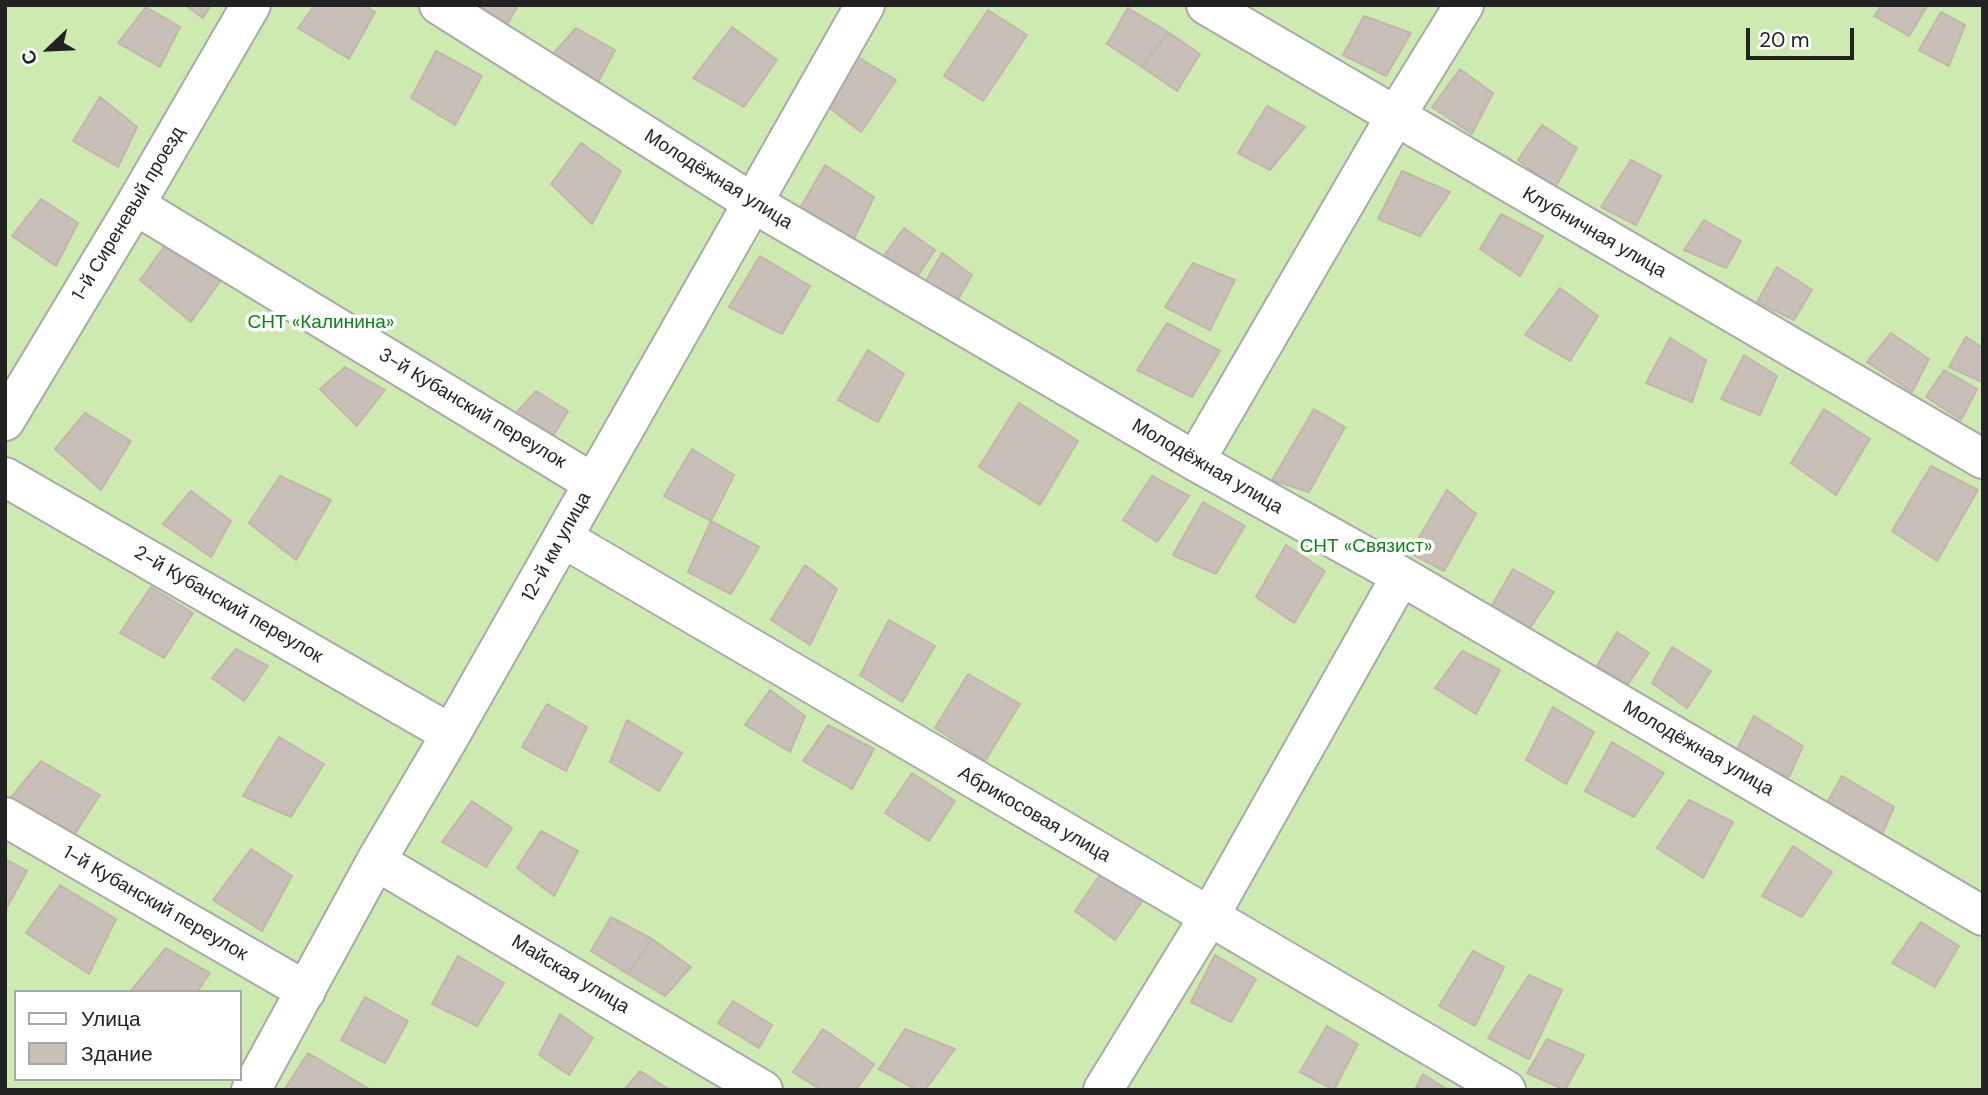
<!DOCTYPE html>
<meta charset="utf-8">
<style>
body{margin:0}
#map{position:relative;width:1988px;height:1095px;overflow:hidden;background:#f2efe9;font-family:"DM Sans",sans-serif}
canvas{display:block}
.frame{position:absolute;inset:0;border:7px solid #222;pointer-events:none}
.legend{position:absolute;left:14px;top:990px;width:228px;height:91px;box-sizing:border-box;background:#fff;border:2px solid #a7a7a7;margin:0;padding:9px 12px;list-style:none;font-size:21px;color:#222}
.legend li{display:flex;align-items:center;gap:14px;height:35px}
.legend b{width:35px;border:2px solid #a7a7a7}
.north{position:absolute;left:14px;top:14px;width:70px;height:70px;-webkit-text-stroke:5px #fff;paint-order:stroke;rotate:247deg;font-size:19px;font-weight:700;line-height:28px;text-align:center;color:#222}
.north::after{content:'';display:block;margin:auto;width:24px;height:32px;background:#222;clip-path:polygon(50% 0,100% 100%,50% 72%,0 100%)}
.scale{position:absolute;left:1746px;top:28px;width:108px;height:32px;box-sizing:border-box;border:4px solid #222;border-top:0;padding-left:9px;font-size:21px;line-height:24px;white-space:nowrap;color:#222;-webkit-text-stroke:5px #fff;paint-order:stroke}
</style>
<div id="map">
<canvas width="1988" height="1095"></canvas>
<div class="frame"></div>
<ul class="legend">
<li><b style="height:9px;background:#fff"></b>Улица</li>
<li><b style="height:19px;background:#c7bfb8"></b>Здание</li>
</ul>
<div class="north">С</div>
<div class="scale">20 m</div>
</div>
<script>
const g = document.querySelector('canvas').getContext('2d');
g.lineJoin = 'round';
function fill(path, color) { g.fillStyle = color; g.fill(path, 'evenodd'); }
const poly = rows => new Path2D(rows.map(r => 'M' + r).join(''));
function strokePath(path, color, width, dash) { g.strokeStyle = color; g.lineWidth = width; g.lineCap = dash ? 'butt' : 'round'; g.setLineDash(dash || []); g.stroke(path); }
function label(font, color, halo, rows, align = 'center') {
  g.font = font + ' "DM Sans",sans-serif'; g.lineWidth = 7; g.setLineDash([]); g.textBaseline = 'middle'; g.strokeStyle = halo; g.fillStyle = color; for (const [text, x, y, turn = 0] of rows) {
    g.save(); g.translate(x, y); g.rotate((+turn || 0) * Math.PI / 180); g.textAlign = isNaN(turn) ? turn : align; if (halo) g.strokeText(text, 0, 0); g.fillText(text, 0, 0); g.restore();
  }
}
const grass = poly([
 [5,5,1983,5,1983,1090,5,1090],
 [16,992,240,992,240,1079,16,1079]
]);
const building = poly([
 [185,5,211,5,203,18,185,5],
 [315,5,364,5,375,12,349,59,298,28,315,5],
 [472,5,518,5,503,32,472,5],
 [1882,5,1928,5,1909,36,1874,16,1882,5],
 [146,7,180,27,160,67,118,43,146,7],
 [1128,8,1168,32,1142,67,1107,44,1128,8],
 [988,10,1027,35,983,101,944,76,988,10],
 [1941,12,1965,25,1949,66,1919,50,1941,12],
 [1364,16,1411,33,1386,76,1343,55,1364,16],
 [732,27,777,60,744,107,693,78,732,27],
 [576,28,615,50,596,86,545,63,576,28],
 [1168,32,1200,54,1177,91,1142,67,1168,32],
 [436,51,482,76,455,125,411,98,436,51],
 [853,54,896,80,861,132,824,104,853,54],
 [1460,69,1493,93,1472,134,1432,107,1460,69],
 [100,97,137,127,118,167,73,141,100,97],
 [1267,106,1305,127,1270,170,1238,153,1267,106],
 [1542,125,1577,148,1555,188,1518,160,1542,125],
 [581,143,621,171,592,224,551,184,581,143],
 [1631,160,1661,176,1636,225,1601,207,1631,160],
 [825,165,874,197,853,241,799,210,825,165],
 [1402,171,1450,192,1420,236,1378,219,1402,171],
 [41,199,78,223,56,266,12,236,41,199],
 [1501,214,1543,236,1520,276,1480,249,1501,214],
 [1704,220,1741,241,1726,268,1684,250,1704,220],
 [904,228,935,250,913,283,880,261,904,228],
 [169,240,223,277,191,322,140,280,169,240],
 [942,253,972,275,953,308,923,286,942,253],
 [760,256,810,286,782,334,729,307,760,256],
 [1193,263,1235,280,1210,330,1165,307,1193,263],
 [1777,267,1812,290,1794,320,1757,302,1777,267],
 [1560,288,1598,316,1570,361,1525,335,1560,288],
 [1167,323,1220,351,1192,397,1137,370,1167,323],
 [1891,333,1929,359,1912,392,1867,362,1891,333],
 [1966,337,1983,348,1982,382,1949,367,1966,337],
 [1670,338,1706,360,1692,402,1646,383,1670,338],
 [868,350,904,374,878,422,838,400,868,350],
 [1744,355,1777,376,1760,415,1721,399,1744,355],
 [345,367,385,390,357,426,320,389,345,367],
 [1944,370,1977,389,1961,420,1926,397,1944,370],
 [536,391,568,411,548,445,508,422,536,391],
 [1019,403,1078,441,1040,505,979,467,1019,403],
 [1314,409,1345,427,1309,492,1272,480,1314,409],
 [1824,409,1870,439,1836,495,1791,463,1824,409],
 [85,413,131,441,101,490,55,449,85,413],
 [692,449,734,475,711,521,664,496,692,449],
 [1931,466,1978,490,1937,561,1892,531,1931,466],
 [280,476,331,500,296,560,249,523,280,476],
 [1152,476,1189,496,1157,542,1123,520,1152,476],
 [1447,490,1476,514,1444,571,1410,553,1447,490],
 [191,491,231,521,211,557,163,524,191,491],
 [1203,502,1245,526,1216,574,1173,555,1203,502],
 [711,521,759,547,731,594,688,572,711,521],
 [1286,545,1325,571,1294,623,1256,597,1286,545],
 [805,565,837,589,810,645,771,620,805,565],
 [1513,569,1554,592,1526,634,1488,612,1513,569],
 [151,587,193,613,164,658,120,633,151,587],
 [889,620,935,646,902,702,860,675,889,620],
 [1617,632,1649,653,1628,684,1597,666,1617,632],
 [1672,647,1711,671,1687,708,1652,683,1672,647],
 [236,649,268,666,244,701,212,678,236,649],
 [1462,651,1500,670,1476,714,1435,688,1462,651],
 [968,674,1020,704,985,761,935,728,968,674],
 [770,690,805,716,790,752,745,725,770,690],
 [547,704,587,727,566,771,522,747,547,704],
 [1553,707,1594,732,1566,784,1526,760,1553,707],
 [1754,716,1803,746,1789,777,1733,757,1754,716],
 [627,720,682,753,659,791,610,762,627,720],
 [828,725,874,749,852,789,803,761,828,725],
 [279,737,324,764,291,817,243,796,279,737],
 [1612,742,1664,773,1634,817,1585,791,1612,742],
 [41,761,100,795,72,838,9,800,41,761],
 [912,773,955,801,929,841,885,813,912,773],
 [1842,776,1894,807,1878,844,1825,806,1842,776],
 [1689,800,1733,822,1703,878,1657,848,1689,800],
 [472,801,512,828,486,867,442,842,472,801],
 [541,831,578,851,554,896,517,868,541,831],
 [1793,846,1832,872,1802,917,1762,896,1793,846],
 [251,849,292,876,262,931,213,900,251,849],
 [5,859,27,871,5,911,5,859],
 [1104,869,1145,897,1115,940,1075,911,1104,869],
 [60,885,116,919,89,974,26,933,60,885],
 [611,917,652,939,628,974,591,951,611,917],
 [1921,922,1959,946,1935,987,1892,963,1921,922],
 [652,939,691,967,665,996,628,974,652,939],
 [166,948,210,973,197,992,130,992,166,948],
 [1473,951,1504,967,1475,1026,1439,1006,1473,951],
 [1215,955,1256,979,1231,1022,1191,1002,1215,955],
 [458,956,504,983,477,1026,432,1004,458,956],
 [1529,975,1562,990,1529,1059,1488,1038,1529,975],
 [365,997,408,1021,385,1063,341,1040,365,997],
 [733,1001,772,1025,759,1048,718,1023,733,1001],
 [560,1014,593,1038,569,1075,539,1055,560,1014],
 [1327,1026,1358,1044,1334,1090,1300,1072,1327,1026],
 [823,1029,874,1064,856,1090,821,1090,793,1072,823,1029],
 [905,1029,955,1049,925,1090,917,1090,879,1069,905,1029],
 [1547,1039,1584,1055,1565,1090,1527,1073,1547,1039],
 [308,1053,371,1090,284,1090,308,1053],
 [640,1071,670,1090,624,1090,640,1071],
 [1423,1074,1448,1090,1415,1090,1423,1074]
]);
const minor = poly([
 [439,5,753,203,1195,461,1401,576,1983,916],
 [1206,5,1983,459],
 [135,205,593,483],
 [5,421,135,205,251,5],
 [1195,461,1395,117,1464,5],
 [5,477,451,734],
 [563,538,1506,1090],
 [5,817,306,991],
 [376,861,763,1090],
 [251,1090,376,861,451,734,865,5],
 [1103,1090,1209,917,1401,576]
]);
const streetNames = [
 ["Молодёжная улица",718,180,32],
 ["1-й Сиреневый проезд",129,214,-59],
 ["Клубничная улица",1594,233,30],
 ["3-й Кубанский переулок",472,409,31],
 ["Молодёжная улица",1207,467,30],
 ["12-й км улица",557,547,-61],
 ["2-й Кубанский переулок",228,605,30],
 ["Молодёжная улица",1698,749,30],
 ["Абрикосовая улица",1034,815,30],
 ["1-й Кубанский переулок",155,904,30],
 ["Майская улица",570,975,31]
];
const parkNames = [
 ["СНТ «Калинина»",321,323],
 ["СНТ «Связист»",1366,547]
];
fill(grass, '#cdebb0');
fill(building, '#c7bfb8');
strokePath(building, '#c4b6ab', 2);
strokePath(minor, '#a9a9a9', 42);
strokePath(minor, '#fff', 38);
label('19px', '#222', '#fff', streetNames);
label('19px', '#0c8416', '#fff', parkNames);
</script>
